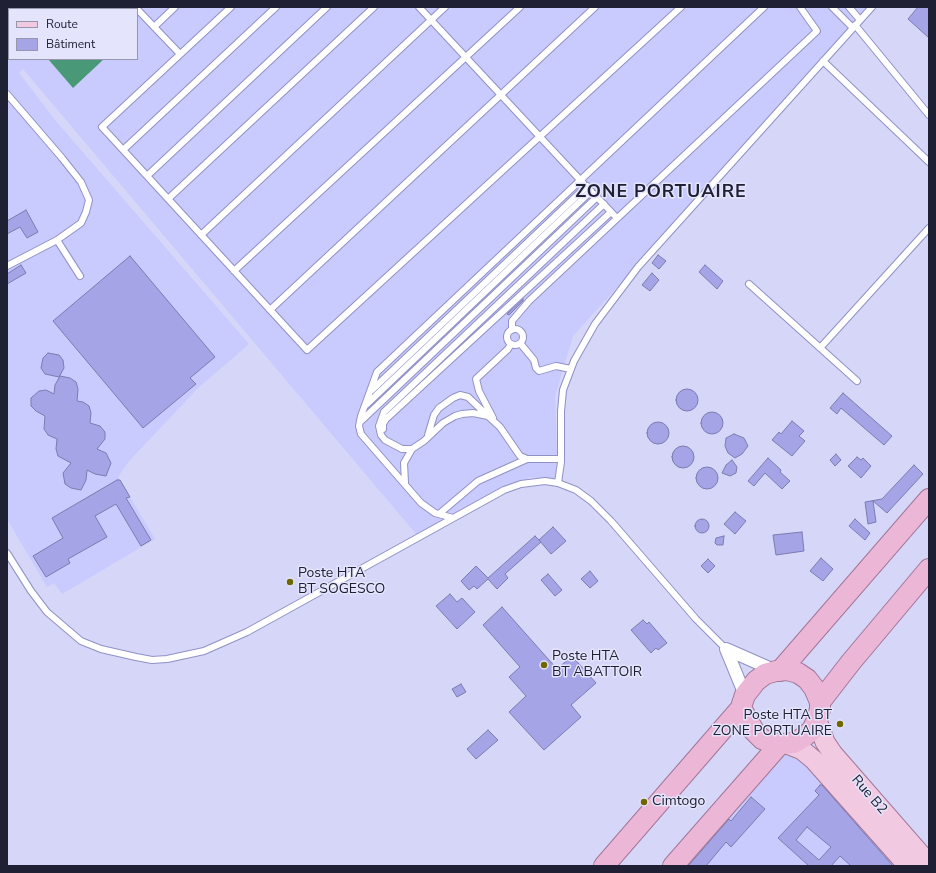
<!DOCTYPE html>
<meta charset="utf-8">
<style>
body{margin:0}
#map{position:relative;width:936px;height:873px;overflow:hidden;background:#d5d6f8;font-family:"Nunito Sans",sans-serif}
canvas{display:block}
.frame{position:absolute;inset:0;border:8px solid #202035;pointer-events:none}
.legend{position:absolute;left:8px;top:8px;width:130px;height:52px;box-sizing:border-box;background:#e4e5fc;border:1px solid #9696ac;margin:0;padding:5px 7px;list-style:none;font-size:12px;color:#202035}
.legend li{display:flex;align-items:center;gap:8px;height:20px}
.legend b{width:20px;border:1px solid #9696ac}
</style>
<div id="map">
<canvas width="936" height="873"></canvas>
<div class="frame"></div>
<ul class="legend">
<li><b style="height:5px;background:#f1c9e0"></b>Route</li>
<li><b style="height:11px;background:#a4a4e6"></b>Bâtiment</li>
</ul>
</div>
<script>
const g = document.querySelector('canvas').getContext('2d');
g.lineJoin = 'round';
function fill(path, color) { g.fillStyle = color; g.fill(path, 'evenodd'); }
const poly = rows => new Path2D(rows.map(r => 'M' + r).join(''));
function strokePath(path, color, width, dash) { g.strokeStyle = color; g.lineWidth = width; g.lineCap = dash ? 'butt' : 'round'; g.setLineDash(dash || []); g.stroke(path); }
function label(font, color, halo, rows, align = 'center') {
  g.font = font + ' "Nunito Sans",sans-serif'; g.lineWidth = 3; g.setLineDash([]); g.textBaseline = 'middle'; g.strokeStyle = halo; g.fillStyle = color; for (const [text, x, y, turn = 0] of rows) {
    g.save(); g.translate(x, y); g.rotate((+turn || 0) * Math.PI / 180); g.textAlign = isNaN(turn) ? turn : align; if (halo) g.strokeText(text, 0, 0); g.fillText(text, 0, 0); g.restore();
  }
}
const built = poly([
 [7,7,12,9,9,9,9,59,48,59,73,88,104,59,137,59,137,9,119,9,117,7,871,7,573,336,555,396,557,453,555,480,530,477,417,535,23,69,19,73,55,120,249,344,198,388,129,461,118,477,155,539,62,594,54,583,47,587,7,519],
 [777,752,799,755,895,866,677,866]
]);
const water = poly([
 [11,7,117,7,119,9,12,9],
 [48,59,104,59,73,88]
]);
const building = poly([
 [918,7,929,7,929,38,908,19,918,7],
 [26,210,38,232,27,238,20,227,7,234,7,221,26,210],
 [658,255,666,261,659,269,652,263,658,255],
 [130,256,215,357,190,378,196,384,143,428,53,321,130,256],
 [21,265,26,273,7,284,7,274,21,265],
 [705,265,723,281,717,289,699,272,705,265],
 [652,273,659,280,650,291,642,285,652,273],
 [523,299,523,301,509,315,507,314,523,299],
 [48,353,59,355,63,360,64,368,59,377,45,374,41,368,43,358,48,353],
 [60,376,70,378,76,382,78,389,77,401,83,402,89,406,91,413,90,423,100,426,105,432,105,439,97,449,106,453,111,463,106,476,95,474,87,470,86,480,81,490,71,488,65,484,63,473,71,463,58,456,56,449,57,439,48,435,44,429,45,416,36,411,31,406,31,398,39,391,46,390,54,394,55,385,60,376],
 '676 400a11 11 0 1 1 22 0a11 11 0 1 1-22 0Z',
 [843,393,892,436,884,445,841,408,837,414,830,408,843,393],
 '701 423a11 11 0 1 1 22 0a11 11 0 1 1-22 0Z',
 [792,421,804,431,799,436,805,441,792,456,772,440,779,432,781,434,792,421],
 '647 433a11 11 0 1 1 22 0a11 11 0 1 1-22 0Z',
 [734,434,744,438,748,446,742,454,735,458,728,453,725,446,726,438,734,434],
 '672 457a11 11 0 1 1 22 0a11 11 0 1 1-22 0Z',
 [836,454,841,460,835,466,830,460,836,454],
 [857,457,861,460,863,458,871,466,861,478,848,466,857,457],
 [768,458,781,470,780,472,790,481,782,489,765,473,754,486,748,481,768,458],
 [732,460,737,467,736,473,730,476,722,473,726,465,732,460],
 [914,465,923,474,887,513,873,501,876,522,868,524,865,502,882,499,914,465],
 '696 478a11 11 0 1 1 22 0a11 11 0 1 1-22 0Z',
 [117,480,120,480,130,497,126,498,151,540,141,546,116,504,95,516,107,537,68,559,70,563,46,577,33,556,63,538,52,518,117,480],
 [735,512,746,521,735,534,724,524,735,512],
 [855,519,870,533,865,540,849,526,855,519],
 '695 526a7 7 0 1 1 14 0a7 7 0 1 1-14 0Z',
 [553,527,566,541,551,554,539,540,553,527],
 [802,532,804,551,776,555,773,535,802,532],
 [535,536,541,542,505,574,508,578,497,589,488,579,477,589,474,586,469,590,461,581,476,566,488,578,535,536],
 [724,536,723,545,717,545,715,543,716,538,724,536],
 [821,558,833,569,823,581,810,571,821,558],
 [708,559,715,566,708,573,701,566,708,559],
 [590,571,598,581,590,588,581,579,590,571],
 [548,574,562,590,555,596,541,580,548,574],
 [450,594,457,602,462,598,475,612,457,629,436,606,450,594],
 [502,607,557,669,572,656,596,683,571,705,581,717,544,750,509,712,526,696,509,677,520,667,483,625,502,607],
 [643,620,647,624,649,622,667,643,658,650,656,648,651,653,631,630,643,620],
 [461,684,466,692,457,697,452,689,461,684],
 [488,730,498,740,476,759,467,749,488,730],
 [820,785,822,785,893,866,851,866,840,856,831,866,809,866,778,838,819,795,815,791,820,785],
 [807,827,831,847,819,860,796,840,807,827],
 [751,797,765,809,731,847,726,842,706,866,688,866,729,819,731,821,751,797]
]);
const service = poly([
 [231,7,102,127,307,350,681,7],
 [419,7,583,183],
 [832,7,853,28],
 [849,7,860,20],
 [137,9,180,54],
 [855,25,929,115],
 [154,27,175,7],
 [823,61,929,162],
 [7,94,62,158,81,182,89,200,86,212,81,223,57,240,7,266],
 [123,150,276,7],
 [147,176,327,7],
 [594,194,614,215],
 [168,199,374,7],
 [201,235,445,7],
 [57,240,80,276],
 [234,271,520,7],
 [749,284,857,381],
 [270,310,595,7],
 '507 337a8 8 0 1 1 16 0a8 8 0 1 1-16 0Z',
 [512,330,512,321,529,301,817,31,800,7],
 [520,343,534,360,536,368,539,371,556,366,571,369],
 [820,348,929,228],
 [372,390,587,186],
 [366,405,591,191],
 [493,418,479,391,476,379,508,349,511,344],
 [360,422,597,197],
 [383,429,383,424,386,419,611,212],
 [428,435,434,415,439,408,453,398,460,395,468,397,488,416],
 [561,459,527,459,520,456,500,427,488,416,473,413,462,414,455,416,443,423,424,441,412,449,402,449,385,440,381,435,379,426,384,412,604,204],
 [405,483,404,463,412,449],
 [558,483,561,462,561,411,563,390,574,361,595,324,638,267,872,7],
 [439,514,478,481,527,459],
 [453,518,435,513,421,503,361,434,359,426,361,416,377,372,764,7],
 [7,553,31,591,47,612,81,641,101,649,136,657,152,660,167,659,204,651,247,632,504,490,521,484,545,481,558,483,576,490,591,501,611,521,696,619,726,649]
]);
const minor = poly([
 [726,649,776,671],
 [726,649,745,695]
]);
const primary = poly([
 [817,720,825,742,833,754,929,864],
 [787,744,802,750,814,760,908,866]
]);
const trunk = poly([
 [787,670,798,673,807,679,814,688,820,702,820,709,817,720,812,730,804,737,794,743,783,744,772,743,762,739,754,731,741,708,742,704,745,695,756,681,765,674,776,671,787,670],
 [780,671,929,499],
 [820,702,851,662,929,569],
 [604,866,741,708],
 [673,866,780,744]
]);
const markers = [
 [290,582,4,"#706700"],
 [544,665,4,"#706700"],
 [840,724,4,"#706700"],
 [644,802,4,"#706700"]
];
const poiNames = [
 ["Poste HTA",298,574],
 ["BT SOGESCO",298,590],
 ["Poste HTA",552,657],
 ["BT ABATTOIR",552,673],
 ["Poste HTA BT",832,716,"right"],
 ["ZONE PORTUAIRE",832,732,"right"],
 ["Cimtogo",652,802]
];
const streetNames = [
 ["Rue B2",869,795,49]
];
const districtNames = [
 ["ZONE PORTUAIRE",661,193]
];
fill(built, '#c9cafd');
fill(water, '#499877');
fill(building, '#a4a4e6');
strokePath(building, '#7c7cb0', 1);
strokePath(service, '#9091c6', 8);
strokePath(minor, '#9091c6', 14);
strokePath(primary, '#a27697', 21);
strokePath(trunk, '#a27697', 22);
strokePath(service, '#fff', 6);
strokePath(minor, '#fff', 12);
strokePath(primary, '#f1c9e0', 19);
strokePath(trunk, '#ecb7d6', 20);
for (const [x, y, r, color] of markers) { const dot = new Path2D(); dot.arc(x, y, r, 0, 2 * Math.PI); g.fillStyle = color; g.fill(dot); strokePath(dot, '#e4e5fc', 1.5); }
label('14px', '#202035', '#e4e5fc', poiNames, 'left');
label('14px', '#202035', '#e4e5fc', streetNames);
g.letterSpacing = '1px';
label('bold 18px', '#202035', '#e4e5fc', districtNames);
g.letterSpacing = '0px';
</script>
